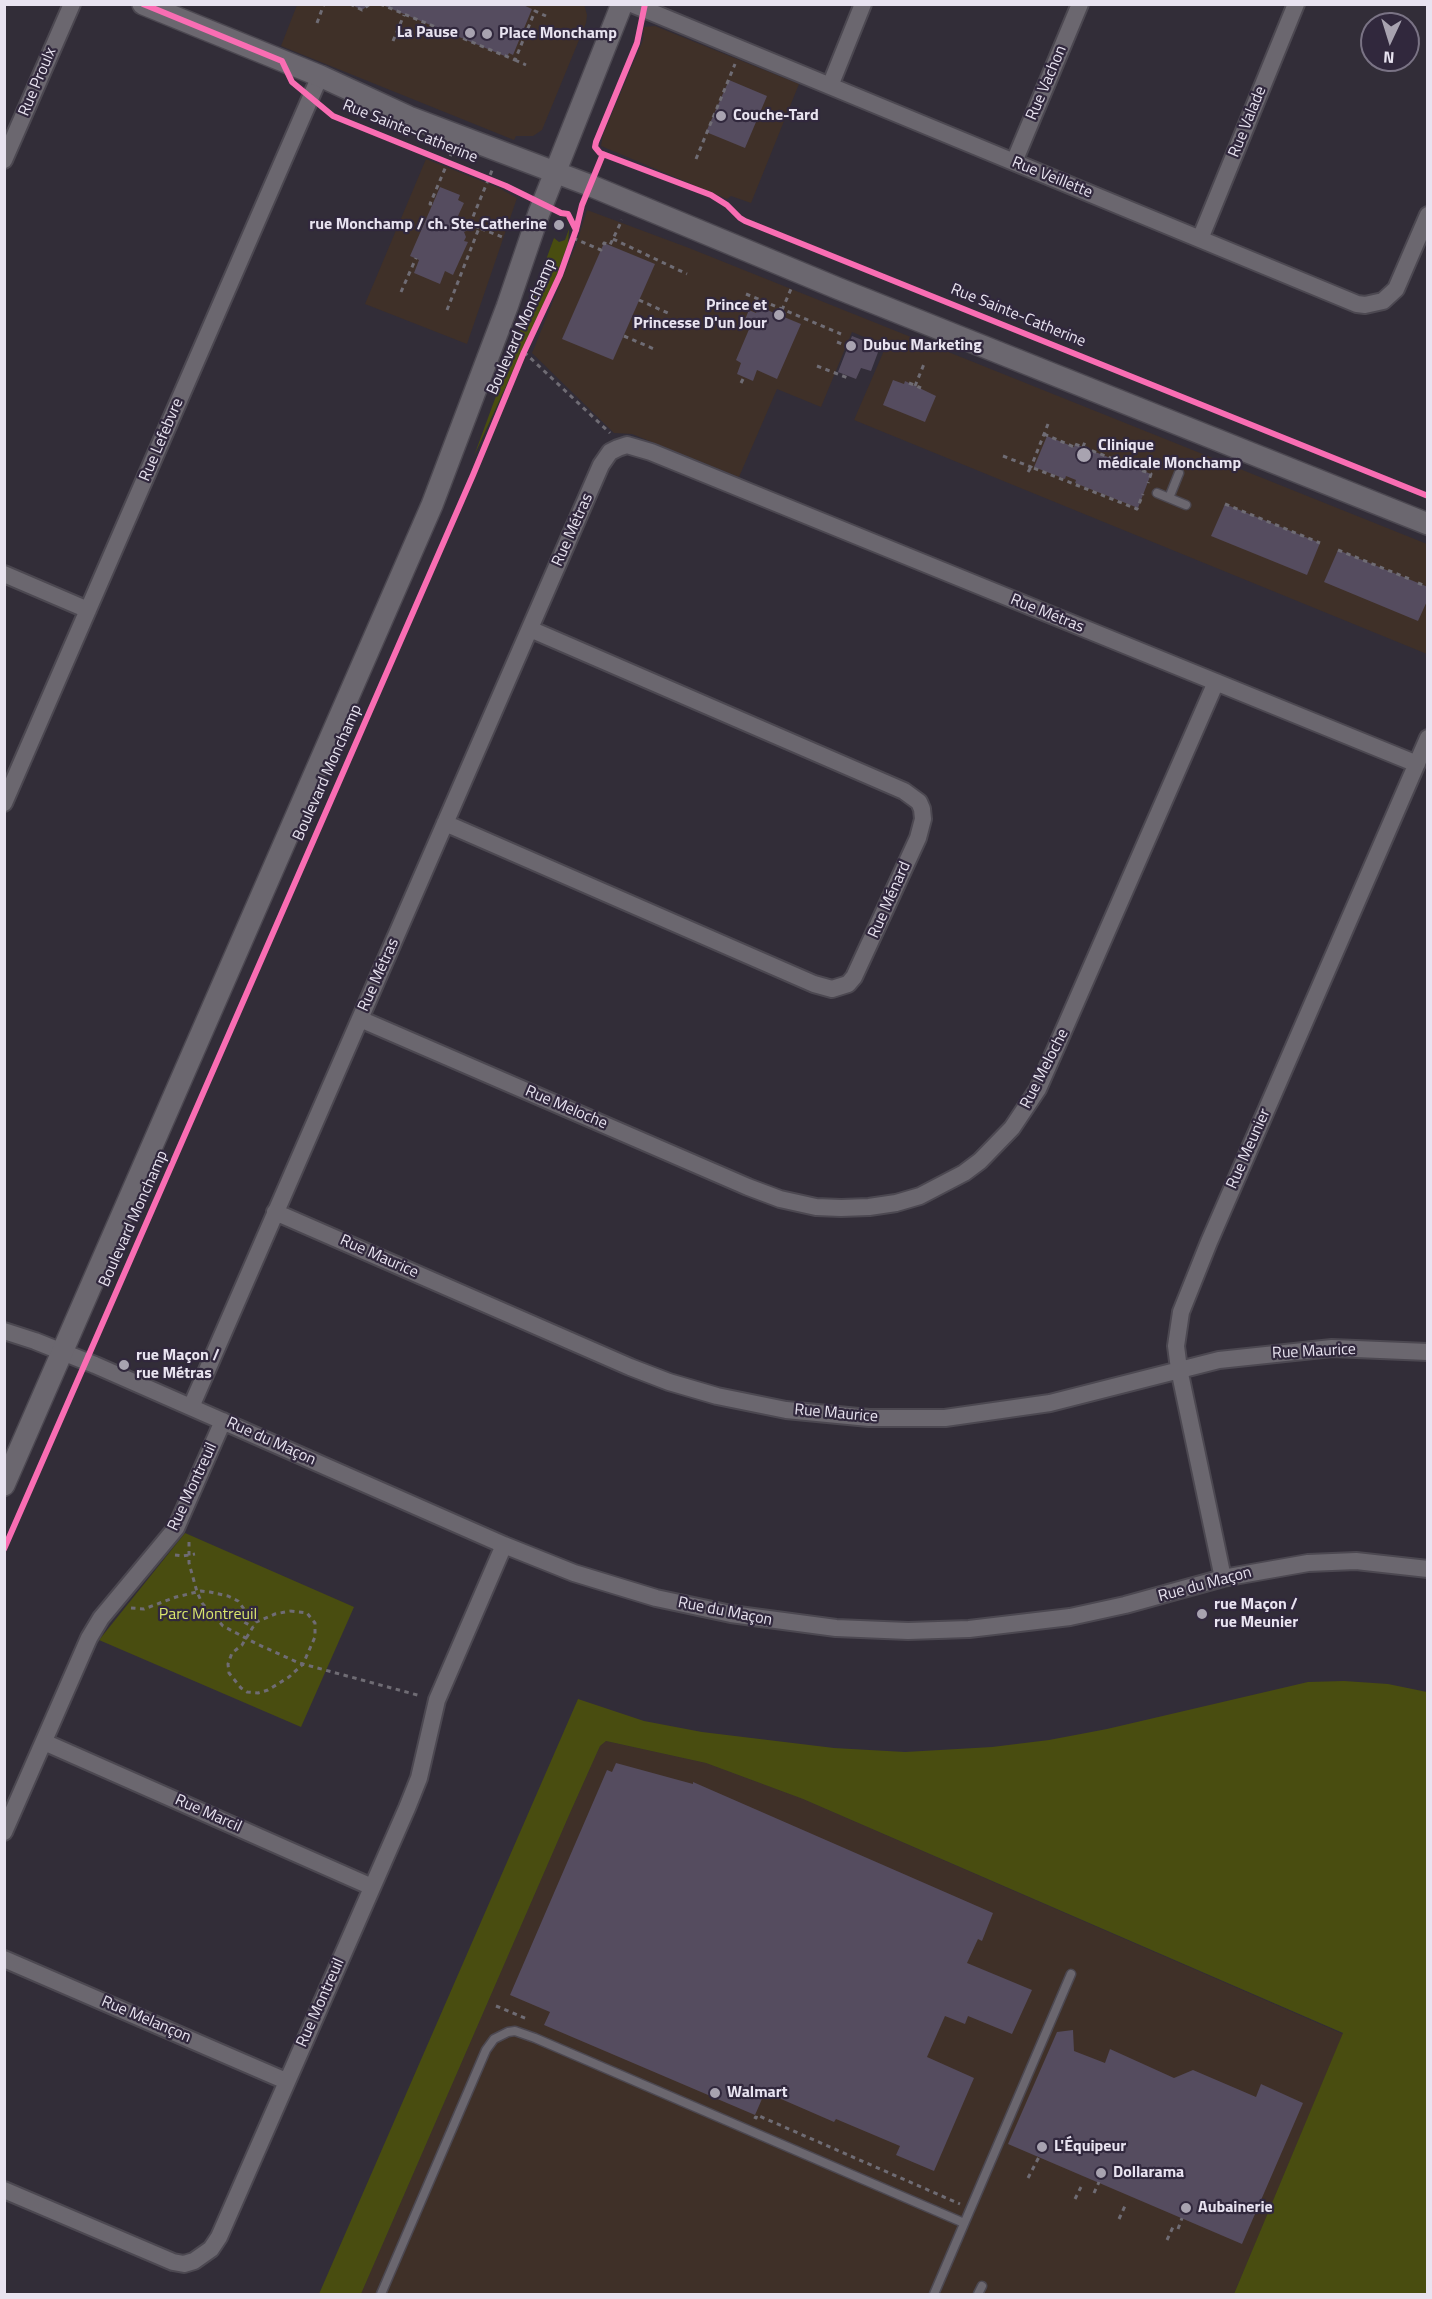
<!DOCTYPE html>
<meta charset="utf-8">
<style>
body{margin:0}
#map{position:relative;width:1432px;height:2299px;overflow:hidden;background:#322d38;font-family:"Titillium Web",sans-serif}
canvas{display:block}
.frame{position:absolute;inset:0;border:6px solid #e8e3f0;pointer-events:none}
.north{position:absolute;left:1360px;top:12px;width:60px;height:60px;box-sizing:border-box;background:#31283d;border:2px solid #7a7385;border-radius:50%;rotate:184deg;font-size:16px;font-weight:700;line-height:24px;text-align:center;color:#e8e3f0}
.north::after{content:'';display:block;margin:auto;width:21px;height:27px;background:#a8a3b0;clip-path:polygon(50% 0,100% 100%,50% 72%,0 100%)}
</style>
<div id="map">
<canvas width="1432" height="2299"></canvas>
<div class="frame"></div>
<div class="north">N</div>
</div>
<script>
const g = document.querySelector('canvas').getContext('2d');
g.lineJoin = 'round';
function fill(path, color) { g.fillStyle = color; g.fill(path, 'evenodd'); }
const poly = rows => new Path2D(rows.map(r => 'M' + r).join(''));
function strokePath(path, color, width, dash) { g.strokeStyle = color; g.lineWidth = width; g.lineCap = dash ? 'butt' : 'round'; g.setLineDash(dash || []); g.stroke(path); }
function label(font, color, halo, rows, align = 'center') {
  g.font = font + ' "Titillium Web",sans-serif'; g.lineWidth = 4.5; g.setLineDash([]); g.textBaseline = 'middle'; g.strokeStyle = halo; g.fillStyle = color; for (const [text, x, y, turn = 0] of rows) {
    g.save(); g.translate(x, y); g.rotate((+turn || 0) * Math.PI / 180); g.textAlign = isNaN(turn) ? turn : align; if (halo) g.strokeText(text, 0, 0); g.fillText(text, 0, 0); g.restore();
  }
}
const commercial = poly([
 [584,4,587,15,586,23,542,130,533,136,516,136,514,140,281,46,297,5],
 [655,26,799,84,751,203,731,196,727,199,601,146,603,135,643,40,644,27],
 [426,159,499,188,517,198,467,344,365,304],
 [587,210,689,248,1427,544,1427,654,854,420,886,346,852,332,821,407,777,389,739,477,632,434,614,433,532,353,576,245],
 [606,1741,706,1763,803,1799,1343,2034,1234,2294,361,2294,570,1813,600,1746]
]);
const green = poly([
 [569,229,568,244,555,279,474,456,554,238,559,242,565,240],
 [185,1533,354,1607,301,1727,99,1640],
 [1344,1681,1388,1684,1427,1692,1427,2294,1234,2294,1343,2033,803,1799,706,1763,606,1741,600,1746,570,1813,361,2294,319,2294,578,1699,644,1721,702,1732,834,1748,905,1752,992,1747,1049,1740,1107,1729,1308,1682]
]);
const building = poly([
 [350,4,370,4,362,10],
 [380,4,521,4,532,9,513,55,509,53,507,57],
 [729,80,767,96,745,148,706,132],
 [440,187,460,195,458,200,464,203,458,216,460,220,464,219,468,230,464,232,466,237,464,241,468,242,453,275,445,271,440,284,414,273,419,260,410,256],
 [604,243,655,264,613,360,562,339],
 [759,306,774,313,776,309,786,313,784,317,801,324,777,379,757,370,753,381,737,374,741,363,736,360,750,327,743,324,749,310,756,313],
 [852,336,880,347,871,371,861,368,856,379,838,372],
 [893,380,904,384,905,381,936,396,925,422,883,405],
 [1047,436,1074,447,1075,444,1151,474,1138,508,1075,483,1076,480,1066,476,1065,479,1034,467],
 [1225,504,1320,543,1307,575,1211,536],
 [1338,550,1428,587,1428,599,1418,621,1324,582],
 [616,1763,693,1784,693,1782,993,1913,982,1941,978,1939,967,1963,1032,1990,1012,2034,968,2016,965,2024,945,2016,927,2057,974,2078,934,2171,896,2155,900,2146,836,2119,834,2122,765,2092,755,2115,544,2025,550,2012,510,1995,607,1770,612,1772],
 [1073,2030,1074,2051,1105,2063,1110,2049,1174,2078,1193,2070,1256,2097,1261,2084,1303,2103,1242,2244,1008,2144,1057,2032]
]);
const path = poly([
 [350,4,362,10,370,4],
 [380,4,515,60,535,11,546,16],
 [317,23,324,4],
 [393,41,404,15],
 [515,60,526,65],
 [696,159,735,64],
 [432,204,430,204,452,152],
 [479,228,470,224,493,168],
 [573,238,601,250,604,243,610,245,622,220],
 [613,239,687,274],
 [401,292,416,258],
 [746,294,841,334],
 [639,300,670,314],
 [447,310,479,228,505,238],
 [782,310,791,289],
 [624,336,654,349],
 [837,342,848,346],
 [524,352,610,433],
 [817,366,848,378,849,376],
 [741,383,744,377],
 [909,383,921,388],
 [915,386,924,364],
 [1044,434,1074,447,1075,444,1151,474,1148,483],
 [1083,447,1086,439],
 [1003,456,1031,467,1048,424],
 [1028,472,1031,467,1137,509,1143,494],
 [1225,504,1320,543],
 [1338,550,1412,580],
 [1418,583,1428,587],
 [189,1542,189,1563,197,1592,202,1603,223,1626,257,1644,299,1663,421,1696],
 [175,1555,183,1556,195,1554],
 [131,1608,144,1609,176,1597,201,1591,210,1592,228,1596,238,1601,244,1609,244,1622,253,1627],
 [290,1611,307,1613,315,1623,315,1637,303,1664,289,1677,268,1690,258,1693,247,1692,241,1688,229,1673,228,1664,232,1653,242,1645,256,1622,275,1614,290,1611],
 [496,2006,527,2019],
 [754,2117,756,2118,757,2115,960,2204],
 [1028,2178,1039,2157],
 [1094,2193,1099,2182],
 [1075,2199,1081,2187],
 [1119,2219,1125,2206],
 [1178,2229,1182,2218],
 [1167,2240,1173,2227]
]);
const service = poly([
 [1157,493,1186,505],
 [1169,498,1179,473],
 [381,2294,486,2050,494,2039,508,2032,515,2031,535,2038,964,2223],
 [934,2294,1071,1974],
 [978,2294,982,2286]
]);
const minor = poly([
 [632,4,1357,304,1365,305,1383,301,1396,289,1428,215],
 [830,86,863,4],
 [4,160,72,4],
 [1014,162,1080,4],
 [1200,239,1296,4],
 [4,574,88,610],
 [4,803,320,76],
 [445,823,814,984,832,989,848,984,854,977,918,838,923,819,922,809,919,802,904,791,530,629],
 [360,1019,748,1187,780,1199,816,1207,841,1208,869,1207,896,1203,920,1196,964,1173,980,1161,1012,1128,1038,1089,1216,682],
 [275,1212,630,1367,669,1382,717,1396,786,1410,869,1418,945,1418,1050,1403,1219,1360,1332,1348,1428,1352],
 [4,1331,35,1341,95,1365,504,1545,574,1573,656,1598,731,1614,836,1628,908,1631,969,1629,1070,1617,1125,1605,1223,1578,1308,1563,1356,1561,1428,1569],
 [191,1407,601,465,610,452,618,448,627,445,651,452,1417,764],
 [1223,1578,1179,1369,1176,1346,1181,1312,1209,1242,1428,738],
 [44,1742,372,1887],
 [4,1832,89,1638,101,1618,176,1528,223,1421],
 [4,1959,286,2081],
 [4,2190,173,2262,184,2264,194,2261,211,2249,219,2237,407,1808,419,1778,437,1700,504,1545]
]);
const tertiary = poly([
 [143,4,320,76,409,117,589,185,837,288,1428,524],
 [4,1485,432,505,507,307,539,213,622,4]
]);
const cycleway = poly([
 [143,4,282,61,292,82,333,116,506,186,561,213,568,214,576,230],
 [645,4,637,43,596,142,595,147,600,153,711,195,727,205,740,218,745,221,1428,496],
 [4,1549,473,475,524,352,560,275,576,230,582,205,603,154]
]);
const markers = [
 [470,33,6,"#a8a3b0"],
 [487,34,6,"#a8a3b0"],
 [721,116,6,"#a8a3b0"],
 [559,225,6,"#a8a3b0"],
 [779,315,6,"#a8a3b0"],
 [851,346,6,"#a8a3b0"],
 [1084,455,8,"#a8a3b0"],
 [124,1365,6,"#a8a3b0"],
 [1202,1614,6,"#a8a3b0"],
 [715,2093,6,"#a8a3b0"],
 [1042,2147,6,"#a8a3b0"],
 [1101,2173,6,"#a8a3b0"],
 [1186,2208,6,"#a8a3b0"]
];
const poiNames = [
 ["La Pause",458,33,"right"],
 ["Place Monchamp",499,34],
 ["Couche-Tard",733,116],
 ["rue Monchamp / ch. Ste-Catherine",547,225,"right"],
 ["Prince et",767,306,"right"],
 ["Princesse D'un Jour",767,324,"right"],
 ["Dubuc Marketing",863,346],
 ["Clinique",1098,446],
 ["médicale Monchamp",1098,464],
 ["rue Maçon /",136,1356],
 ["rue Métras",136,1374],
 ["rue Maçon /",1214,1605],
 ["rue Meunier",1214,1623],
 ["Walmart",727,2093],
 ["L'Équipeur",1054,2147],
 ["Dollarama",1113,2173],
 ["Aubainerie",1198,2208]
];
const streetNames = [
 ["Rue Proulx",38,82,-67],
 ["Rue Vachon",1047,83,-67],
 ["Rue Valade",1248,122,-68],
 ["Rue Sainte-Catherine",410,132,22],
 ["Rue Veillette",1052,178,22],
 ["Rue Sainte-Catherine",1018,316,22],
 ["Boulevard Monchamp",522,327,-66],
 ["Rue Lefebvre",162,440,-67],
 ["Rue Métras",573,530,-66],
 ["Rue Métras",1047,614,22],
 ["Boulevard Monchamp",328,773,-66],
 ["Rue Ménard",890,900,-66],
 ["Rue Métras",379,975,-66],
 ["Rue Meloche",1045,1069,-63],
 ["Rue Meloche",566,1108,23],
 ["Rue Meunier",1249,1149,-66],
 ["Boulevard Monchamp",134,1219,-66],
 ["Rue Maurice",379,1257,24],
 ["Rue Maurice",1314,1352,-3],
 ["Rue Maurice",836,1414,5],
 ["Rue du Maçon",271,1442,24],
 ["Rue Montreuil",193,1487,-65],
 ["Rue du Maçon",1205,1585,-15],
 ["Rue du Maçon",725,1612,11],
 ["Rue Marcil",208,1814,24],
 ["Rue Montreuil",321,2003,-66],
 ["Rue Melançon",146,2020,23]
];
const parkNames = [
 ["Parc Montreuil",208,1615]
];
fill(commercial, '#3f3028');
fill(green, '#494d10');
fill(building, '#554c5f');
strokePath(service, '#4c4851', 11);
strokePath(minor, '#4c4851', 20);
strokePath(tertiary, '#4c4851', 24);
strokePath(path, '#6f6c74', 3, [4.5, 4.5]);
strokePath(service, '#6b676f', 8);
strokePath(minor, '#6b676f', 16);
strokePath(tertiary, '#6b676f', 21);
strokePath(cycleway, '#f96db3', 6);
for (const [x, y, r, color] of markers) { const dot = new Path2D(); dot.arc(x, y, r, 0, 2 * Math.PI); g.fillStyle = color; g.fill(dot); strokePath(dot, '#31283d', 2); }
label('bold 16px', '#e8e3f0', '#31283d', poiNames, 'left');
label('16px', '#e8e3f0', '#31283d', streetNames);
label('16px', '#d9e56c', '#31283d', parkNames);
</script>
